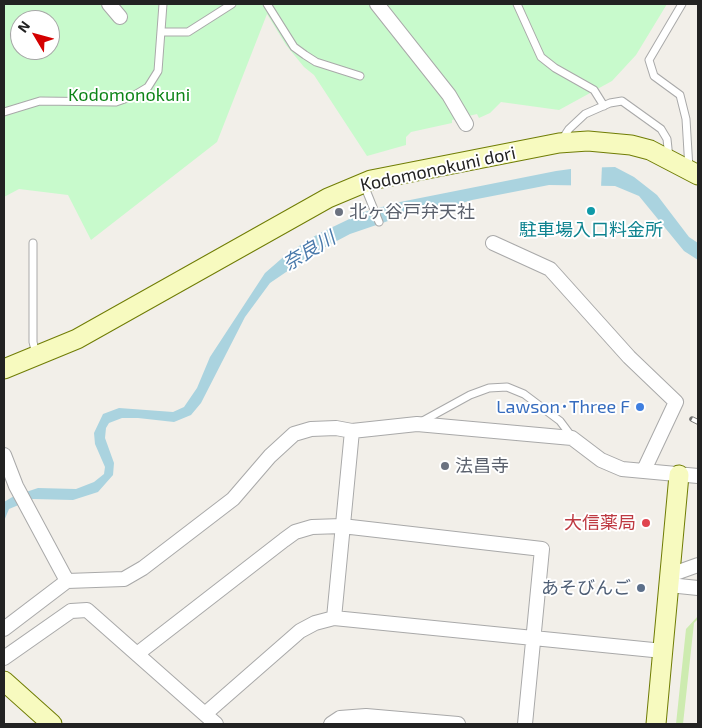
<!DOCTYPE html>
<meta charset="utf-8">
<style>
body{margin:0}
#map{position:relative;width:702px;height:728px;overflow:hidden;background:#f2efe9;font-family:"Exo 2",sans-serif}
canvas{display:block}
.frame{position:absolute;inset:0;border:5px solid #222;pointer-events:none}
.north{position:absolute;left:10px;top:10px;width:50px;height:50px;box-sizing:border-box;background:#fff;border:1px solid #a7a7a7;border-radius:50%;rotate:307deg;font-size:14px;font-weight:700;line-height:20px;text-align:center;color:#222}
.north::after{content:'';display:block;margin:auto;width:18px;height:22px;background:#d40000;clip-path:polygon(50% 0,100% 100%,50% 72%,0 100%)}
</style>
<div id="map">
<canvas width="702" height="728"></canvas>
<div class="frame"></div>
<div class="north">N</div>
</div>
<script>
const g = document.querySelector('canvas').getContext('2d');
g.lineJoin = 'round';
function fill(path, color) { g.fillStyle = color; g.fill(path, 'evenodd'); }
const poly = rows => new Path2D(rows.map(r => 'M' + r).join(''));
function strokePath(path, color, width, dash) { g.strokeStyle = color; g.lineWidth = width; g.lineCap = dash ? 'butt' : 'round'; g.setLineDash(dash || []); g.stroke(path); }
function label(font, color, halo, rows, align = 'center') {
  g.font = font + ' "Exo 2","Noto Sans JP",sans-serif'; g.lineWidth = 4; g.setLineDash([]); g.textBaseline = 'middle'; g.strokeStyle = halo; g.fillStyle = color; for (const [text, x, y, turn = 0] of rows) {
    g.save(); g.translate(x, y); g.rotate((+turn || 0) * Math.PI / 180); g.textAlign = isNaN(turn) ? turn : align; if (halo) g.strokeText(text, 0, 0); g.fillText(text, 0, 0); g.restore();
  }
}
const grass = poly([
 [698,616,698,619,694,623,683,724,676,724,686,629]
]);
const park = poly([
 [4,4,667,4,636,55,612,81,559,110,501,102,490,113,479,118,477,114,452,120,452,123,411,132,406,137,406,145,367,156,314,75,304,67,286,45,267,14,217,142,91,240,68,195,19,189,4,197],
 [20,20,50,20,50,50,20,50]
]);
const water = poly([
 [615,167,634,177,657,195,689,237,698,243,698,260,684,251,639,196,615,186,549,185,472,200,439,210,403,212,391,220,350,234,314,253,270,283,245,317,201,403,191,415,174,422,138,418,122,418,109,423,106,428,105,438,114,463,113,475,98,492,73,500,33,499,9,509,4,521,4,502,14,496,38,488,76,489,94,482,104,474,105,467,95,444,94,433,103,414,119,408,173,412,184,407,197,388,210,357,265,273,288,253,318,234,364,212,400,202,556,171,578,168]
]);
const pier = poly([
 [602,165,601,188,571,187,571,166]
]);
const lane = poly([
 [267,4,294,47,305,55,316,62,360,76],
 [517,4,541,57,555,68,594,90,604,106],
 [682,4,649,60,654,76,680,95,686,119,689,169],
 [161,32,188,32,232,4],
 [4,112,40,101,116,102,133,96,148,87,158,71,163,4],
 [561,141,569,129,585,114,610,103,622,101,661,129,667,139,669,158],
 [364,185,379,222],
 [33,243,33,342,36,354],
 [419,423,470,395,489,388,507,387,524,394,560,421,572,437]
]);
const street = poly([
 [109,4,120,17],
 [377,4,449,95,466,124],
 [493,243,550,269,629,357,676,402,644,470],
 [4,455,16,486,67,581],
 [670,575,698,565],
 [669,585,698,588],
 [334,618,352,431],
 [4,629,67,581,124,579,143,568,233,499,270,456,294,434,311,429,336,428,352,431,417,424,572,438,601,460,622,469,698,476],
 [137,654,284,540,295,532,312,527,342,526,542,549,525,724],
 [4,658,71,611,87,610,216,724],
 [205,714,300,631,315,623,334,618,663,651],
 [331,724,340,718,366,716,458,724]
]);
const secondary = poly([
 [4,369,77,339,328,198,371,180,559,143,588,141,631,145,650,150,698,175],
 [4,681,52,724],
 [656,724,679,475]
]);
const rail = poly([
 [692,419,698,422]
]);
const markers = [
 [591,211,5,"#0f9aa8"],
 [339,212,5,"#6b7280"],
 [640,407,5,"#3f7fe0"],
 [445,466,5,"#6b7280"],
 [646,523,5,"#e0444e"],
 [641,588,5,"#5c6f8a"]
];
const parkNames = [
 ["Kodomonokuni",129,95]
];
const streetNames = [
 ["Kodomonokuni dori",438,169,-12]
];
const worshipNames = [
 ["北ヶ谷戸弁天社",349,212],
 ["法昌寺",455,466]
];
const cultureNames = [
 ["駐車場入口料金所",591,230]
];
const shopNames = [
 ["Lawson･Three F",630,407]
];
const healthNames = [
 ["大信薬局",636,523]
];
const serviceNames = [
 ["あそびんご",631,588]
];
const waterNames = [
 ["奈良川",309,251,-31]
];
fill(grass, '#cdebb0');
fill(park, '#c8facc');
fill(water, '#aad3df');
fill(pier, '#f2efe9');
strokePath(lane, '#a9a9a9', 9);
strokePath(street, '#a9a9a9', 16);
strokePath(secondary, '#707d05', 21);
strokePath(lane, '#fff', 7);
strokePath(street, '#fff', 14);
strokePath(secondary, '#f7fabf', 19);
strokePath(rail, '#707070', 5.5);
strokePath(rail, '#fff', 4, [11]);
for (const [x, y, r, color] of markers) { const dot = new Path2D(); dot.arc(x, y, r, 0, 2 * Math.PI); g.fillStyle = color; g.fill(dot); strokePath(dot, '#fff', 2); }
label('18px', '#0c8416', '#fff', parkNames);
label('18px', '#222', '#fff', streetNames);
label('18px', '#5b616d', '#fff', worshipNames, 'left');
label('18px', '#0d838f', '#fff', cultureNames);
label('18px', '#366cbe', '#fff', shopNames, 'right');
label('18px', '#be3a42', '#fff', healthNames, 'right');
label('18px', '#4e5e75', '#fff', serviceNames, 'right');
label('italic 19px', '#4a7aab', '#fff', waterNames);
</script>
